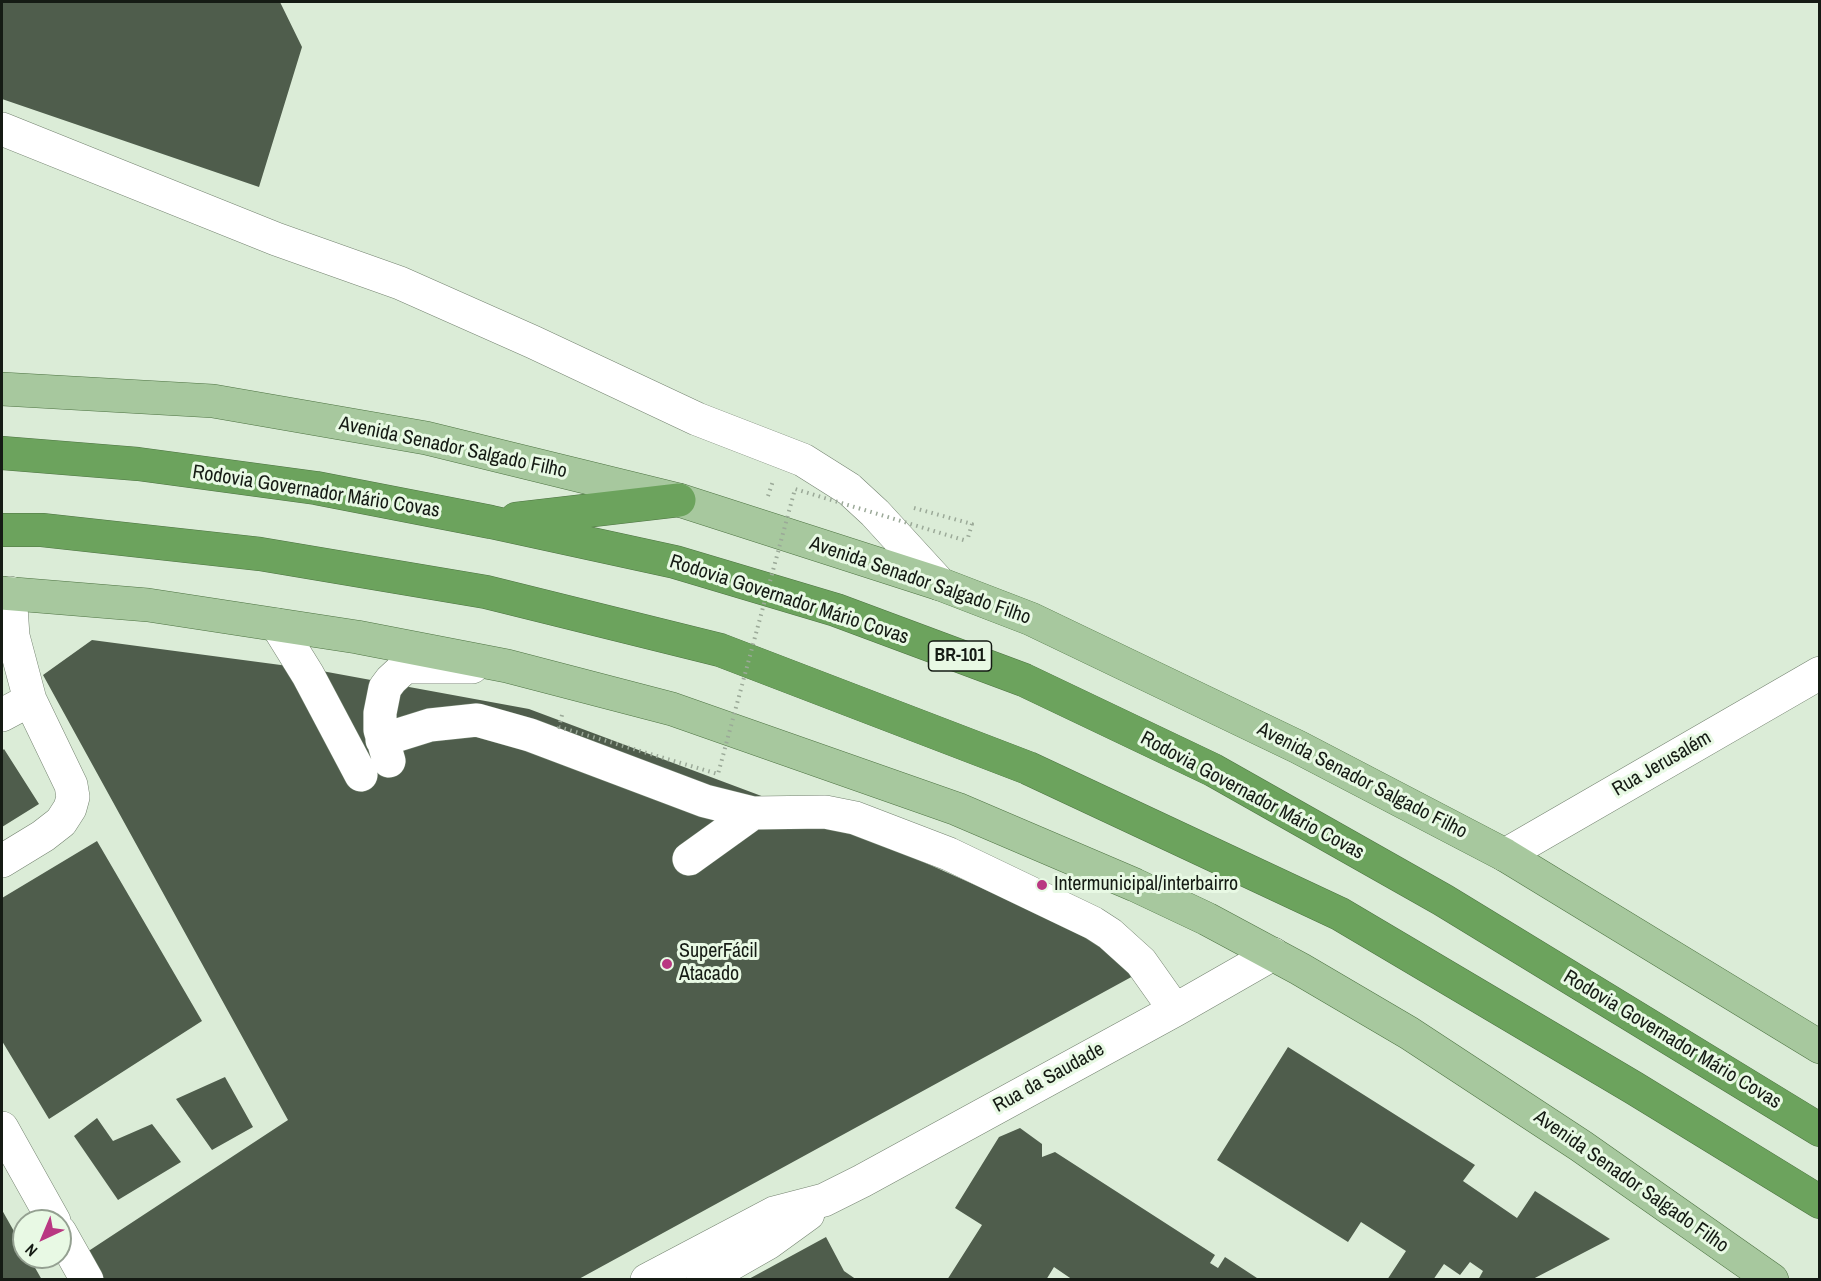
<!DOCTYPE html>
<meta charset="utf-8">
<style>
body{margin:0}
#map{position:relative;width:1821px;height:1281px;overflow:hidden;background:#dbecd7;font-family:"Archivo Narrow",sans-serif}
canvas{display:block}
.frame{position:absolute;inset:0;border:3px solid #151b14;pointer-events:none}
.north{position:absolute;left:12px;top:1209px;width:60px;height:60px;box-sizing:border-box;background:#e8f9e4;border:2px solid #94a091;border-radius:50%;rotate:224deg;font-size:16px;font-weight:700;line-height:24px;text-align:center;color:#151b14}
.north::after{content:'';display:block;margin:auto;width:21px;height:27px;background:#b93882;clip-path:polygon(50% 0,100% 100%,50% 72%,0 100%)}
</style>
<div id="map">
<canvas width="1821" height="1281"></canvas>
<div class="frame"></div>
<div class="north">N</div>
</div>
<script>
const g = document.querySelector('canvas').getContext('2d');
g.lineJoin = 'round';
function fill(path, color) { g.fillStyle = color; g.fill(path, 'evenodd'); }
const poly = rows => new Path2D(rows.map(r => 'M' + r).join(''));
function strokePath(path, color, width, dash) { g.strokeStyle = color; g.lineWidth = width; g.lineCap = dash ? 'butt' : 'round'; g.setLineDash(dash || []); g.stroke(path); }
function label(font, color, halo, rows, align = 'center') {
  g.font = font + ' "Archivo Narrow",sans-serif'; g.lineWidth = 6; g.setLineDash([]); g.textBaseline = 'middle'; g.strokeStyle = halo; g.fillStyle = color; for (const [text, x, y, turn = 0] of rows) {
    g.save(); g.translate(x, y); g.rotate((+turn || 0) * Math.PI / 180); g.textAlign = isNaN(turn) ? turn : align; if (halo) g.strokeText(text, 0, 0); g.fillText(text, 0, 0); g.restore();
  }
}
const building = poly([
 [2,2,280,2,302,47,259,187,2,99],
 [92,640,311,669,529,709,847,828,1128,953,1135,975,577,1280,104,1280,87,1252,288,1120,43,675],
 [4,749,39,804,2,827,2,751],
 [97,841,202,1021,49,1119,2,1041,2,898],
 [1288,1047,1475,1165,1463,1181,1517,1218,1535,1191,1610,1239,1531,1280,1478,1280,1483,1271,1470,1262,1460,1275,1444,1264,1433,1280,1387,1280,1406,1251,1361,1222,1348,1242,1217,1160],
 [225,1077,253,1127,212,1150,176,1099],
 [97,1118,113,1141,152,1124,181,1162,118,1200,74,1136],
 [1020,1128,1042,1144,1042,1157,1055,1152,1215,1255,1210,1263,1218,1268,1225,1257,1260,1280,1073,1280,1054,1267,1046,1280,947,1280,982,1225,955,1208,999,1137],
 [2,1210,24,1249,24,1257,29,1257,42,1280,2,1280],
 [826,1237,844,1271,857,1280,747,1280]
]);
const path = poly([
 [768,496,773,481],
 [914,508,972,524,967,541]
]);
const minor = poly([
 [2,129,276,239,400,283,533,342,697,419,803,460,849,489,875,513,940,584],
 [277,625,308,675,361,775],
 [2,715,30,700],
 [382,740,430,725,477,720,530,735,705,801,753,813,825,812,855,818,949,854,1093,923,1110,934,1141,962,1175,1010],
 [389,761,380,730,380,713,385,688,391,680,405,667,472,667],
 [1505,855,1820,673],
 [689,859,753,813],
 [2,861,43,836,61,822,70,808,73,797,71,785,30,700,13,636,10,593],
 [2,1128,54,1221],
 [60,1232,87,1280],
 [647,1280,774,1213,824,1200,862,1181,1175,1010,1273,954],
 [703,1280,768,1243,808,1214]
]);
const major = poly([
 [2,389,213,401,426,438,679,500,940,584,1031,619,1298,747,1505,855,1820,1047],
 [2,593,148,605,357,637,507,666,672,709,957,809,1135,885,1207,919,1300,969,1409,1033,1581,1146,1772,1280]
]);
const highway = poly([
 [2,453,138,464,316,488,491,522,675,562,836,610,1024,680,1213,770,1443,900,1820,1130],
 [516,519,679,500],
 [2,530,42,530,260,554,486,592,720,650,1028,768,1340,914,1634,1088,1820,1202]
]);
const pathBridge = poly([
 [562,715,559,727,718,774,795,489,967,541]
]);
const markers = [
 [1042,885,6,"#b93882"],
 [667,964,6,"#b93882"]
];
const shields = [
 [960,656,63]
];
const shieldNames = [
 ["BR-101",960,656]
];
const streetNames = [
 ["Avenida Senador Salgado Filho",453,448,12],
 ["Rodovia Governador Mário Covas",316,492,9],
 ["Avenida Senador Salgado Filho",920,581,19],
 ["Rodovia Governador Mário Covas",789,600,18],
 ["Rua Jerusalém",1662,764,-30],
 ["Avenida Senador Salgado Filho",1362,781,27],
 ["Rodovia Governador Mário Covas",1252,796,28],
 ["Rodovia Governador Mário Covas",1672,1040,31],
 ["Rua da Saudade",1049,1078,-29],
 ["Avenida Senador Salgado Filho",1631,1182,35]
];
const poiNames = [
 ["Intermunicipal/interbairro",1054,885],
 ["SuperFácil",679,952],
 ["Atacado",679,975]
];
fill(building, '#4f5d4c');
strokePath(minor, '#748370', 34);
strokePath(major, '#4e7343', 34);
strokePath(highway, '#4e7343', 34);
strokePath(path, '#9ba998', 4, [1.5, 4.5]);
strokePath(minor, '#fff', 33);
strokePath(major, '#a7c89e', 33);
strokePath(highway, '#6ca35d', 33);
strokePath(pathBridge, '#9ba998', 4, [1.5, 4.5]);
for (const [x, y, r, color] of markers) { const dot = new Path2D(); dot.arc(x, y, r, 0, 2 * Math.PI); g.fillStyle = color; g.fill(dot); strokePath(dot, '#e8f9e4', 2); }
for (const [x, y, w] of shields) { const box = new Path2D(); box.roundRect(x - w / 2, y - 15, w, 30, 4.5); g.fillStyle = '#e8f9e4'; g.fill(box); strokePath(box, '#151b14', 1.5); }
label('bold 18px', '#151b14', null, shieldNames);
label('20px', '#151b14', '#e8f9e4', streetNames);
label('20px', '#151b14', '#e8f9e4', poiNames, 'left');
</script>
